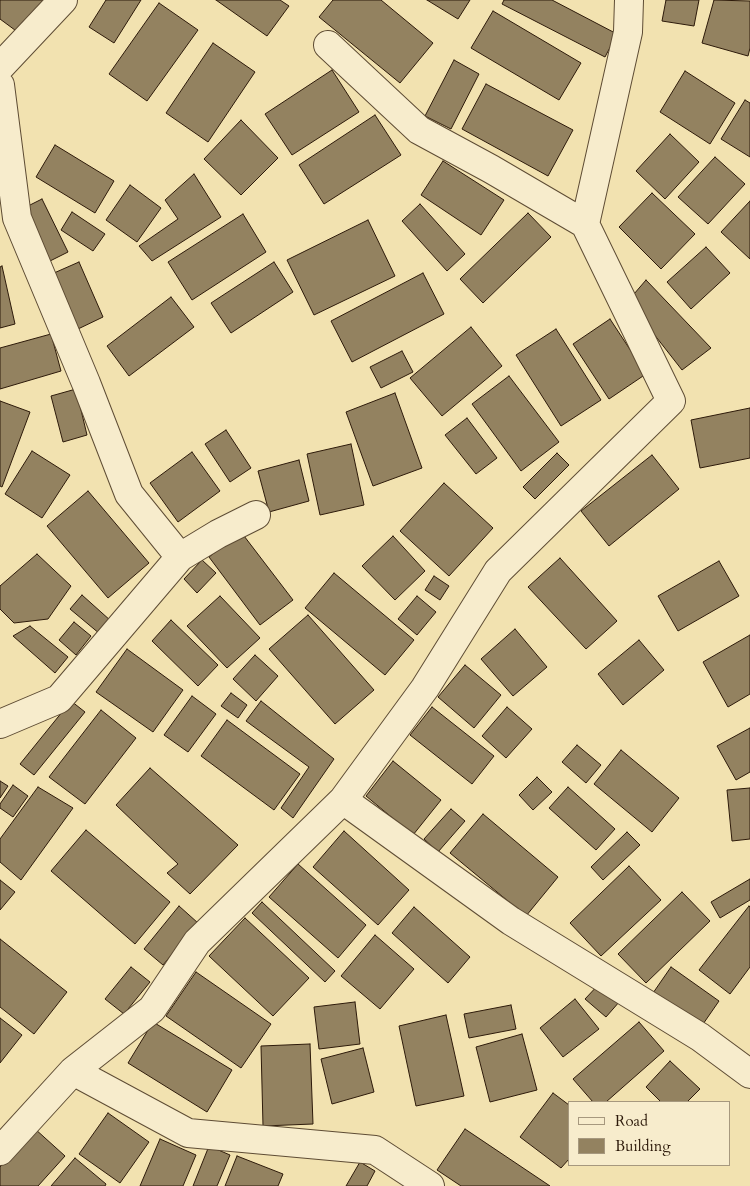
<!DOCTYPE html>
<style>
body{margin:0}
#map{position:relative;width:750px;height:1186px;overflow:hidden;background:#f2e2b0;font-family:Cardo,serif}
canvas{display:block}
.legend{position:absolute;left:568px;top:1101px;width:162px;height:65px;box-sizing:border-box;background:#f7eccc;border:1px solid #a6987e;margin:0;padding:6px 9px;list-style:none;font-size:15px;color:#2d1a0a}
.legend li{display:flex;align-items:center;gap:10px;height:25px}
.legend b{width:25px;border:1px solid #a6987e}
</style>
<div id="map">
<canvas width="750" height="1186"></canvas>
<ul class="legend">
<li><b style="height:6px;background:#f7eccc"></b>Road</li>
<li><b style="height:14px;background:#938260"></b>Building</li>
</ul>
</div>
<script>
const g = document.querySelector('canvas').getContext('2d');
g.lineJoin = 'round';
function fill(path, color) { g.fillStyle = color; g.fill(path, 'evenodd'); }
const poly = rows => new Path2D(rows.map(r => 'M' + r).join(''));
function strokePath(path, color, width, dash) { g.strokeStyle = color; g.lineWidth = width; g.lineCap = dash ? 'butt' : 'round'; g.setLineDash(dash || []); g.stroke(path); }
const building = poly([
 [0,0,49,0,23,36,0,19,0,0],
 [106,0,141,0,114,43,89,27,106,0],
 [216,0,280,0,289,6,267,36,216,0],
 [333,0,381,0,433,43,400,83,319,17,333,0],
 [427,0,470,0,458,19,427,0],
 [504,0,552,0,617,34,605,57,502,4,504,0],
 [666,0,699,0,694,26,662,21,666,0],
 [714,0,750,1,750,48,748,56,702,43,714,0],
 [159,3,198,30,147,101,109,74,159,3],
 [493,11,581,63,559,100,471,48,493,11],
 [213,43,255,72,208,142,166,113,213,43],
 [454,60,479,74,451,129,425,116,454,60],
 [332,70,359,112,292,155,265,114,332,70],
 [685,71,735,103,710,144,660,112,685,71],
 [486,84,573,130,548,176,462,129,486,84],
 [745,100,750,103,750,157,721,139,745,100],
 [375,115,401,155,324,204,299,165,375,115],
 [241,120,278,158,241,195,204,159,241,120],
 [670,134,699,162,665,199,636,171,670,134],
 [55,145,114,181,95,213,36,177,55,145],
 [715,157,745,184,708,224,678,197,715,157],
 [443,161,504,200,481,235,421,195,443,161],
 [194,174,221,217,152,261,139,246,178,219,165,200,194,174],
 [130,185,161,208,137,242,106,220,130,185],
 [652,193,695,234,661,269,619,227,652,193],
 [42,199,68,252,48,262,22,209,42,199],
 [750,201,750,259,721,232,750,201],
 [420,204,465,254,447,271,402,221,420,204],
 [72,212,105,234,93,251,61,230,72,212],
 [528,213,551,237,483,303,460,279,528,213],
 [243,214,266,252,192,300,168,262,243,214],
 [368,220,395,276,314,315,287,260,368,220],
 [706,247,730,273,691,309,667,282,706,247],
 [79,262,103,317,78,329,54,273,79,262],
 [274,262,293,292,231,333,211,303,274,262],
 [2,266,15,324,0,328,0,267,2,266],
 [423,273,444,314,352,362,331,321,423,273],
 [646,280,711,348,682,370,628,301,646,280],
 [171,297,194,327,129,376,107,346,171,297],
 [610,319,646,374,609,399,573,344,610,319],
 [471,327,502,366,442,416,410,378,471,327],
 [556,329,601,400,561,426,516,355,556,329],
 [51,334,61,371,0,389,0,348,51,334],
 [402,351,413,372,381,388,370,367,402,351],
 [509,376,559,442,521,471,472,404,509,376],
 [76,389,87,435,63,442,51,396,76,389],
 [395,393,422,468,373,486,346,412,395,393],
 [0,401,30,412,2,487,0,486,0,401],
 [750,408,750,458,700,468,691,420,750,408],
 [467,418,497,458,476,474,445,435,467,418],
 [226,430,251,468,230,482,205,444,226,430],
 [351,444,364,505,320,515,307,454,351,444],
 [32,451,70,475,42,518,5,494,32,451],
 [192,452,220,491,178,522,150,483,192,452],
 [557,453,569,465,535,499,523,487,557,453],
 [652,455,679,489,609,546,581,511,652,455],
 [299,460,309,501,269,512,258,471,299,460],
 [444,483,493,528,449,576,400,531,444,483],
 [88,491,149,563,108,598,47,526,88,491],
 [241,532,293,600,260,625,209,557,241,532],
 [393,536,425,571,395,600,362,566,393,536],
 [37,554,71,586,48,619,14,623,0,609,0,586,37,554],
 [560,558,617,621,586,649,528,587,560,558],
 [202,560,216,573,197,593,184,579,202,560],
 [719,561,739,596,678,631,658,596,719,561],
 [334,573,414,640,385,675,305,608,334,573],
 [434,576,449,586,440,600,425,590,434,576],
 [82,595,111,621,100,634,70,609,82,595],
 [220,596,260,638,227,668,187,626,220,596],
 [417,596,436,612,417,635,398,619,417,596],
 [308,615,374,690,335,724,269,649,308,615],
 [171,620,218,665,198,686,152,641,171,620],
 [74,622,91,636,76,655,59,640,74,622],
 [30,626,68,657,55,673,13,636,30,626],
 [515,629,547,667,513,696,481,659,515,629],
 [750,635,750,694,728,707,703,662,750,635],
 [639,640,664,670,623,705,598,674,639,640],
 [127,649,183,690,153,732,96,692,127,649],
 [255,655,278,676,256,701,233,679,255,655],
 [465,665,501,695,474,728,438,697,465,665],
 [231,693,247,705,238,718,221,706,231,693],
 [192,696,216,714,188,752,164,735,192,696],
 [71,701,85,712,34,775,20,764,71,701],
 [261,701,334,759,293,818,281,808,309,767,246,721,261,701],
 [432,707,494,756,472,784,410,735,432,707],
 [507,707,532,729,506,758,482,736,507,707],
 [101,710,136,738,85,804,49,777,101,710],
 [227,720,300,774,274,810,201,756,227,720],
 [750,728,750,772,736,780,717,746,750,728],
 [577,745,601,765,586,783,562,762,577,745],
 [621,750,679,798,652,832,594,784,621,750],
 [393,761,441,800,413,835,366,796,393,761],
 [150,768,238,845,190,894,167,873,178,864,116,805,150,768],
 [537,777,552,792,533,810,519,795,537,777],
 [0,781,8,786,0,798,0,781],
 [13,785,28,796,13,817,0,808,0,804,13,785],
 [38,787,73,808,21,880,0,862,0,839,38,787],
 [568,787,615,829,596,850,549,808,568,787],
 [750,788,750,839,732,841,727,790,750,788],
 [451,809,465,821,438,852,424,839,451,809],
 [483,814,558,877,526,916,450,853,483,814],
 [86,830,170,902,135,944,51,871,86,830],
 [344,831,409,890,378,925,313,867,344,831],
 [627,832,640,845,603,880,591,867,627,832],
 [298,864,366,925,338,958,269,897,298,864],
 [629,866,661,900,601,956,570,923,629,866],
 [750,879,750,900,720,918,711,902,750,879],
 [0,880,15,892,0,910,0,880],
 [682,892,710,921,646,983,618,954,682,892],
 [262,902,335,971,325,982,252,913,262,902],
 [179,906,198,923,163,965,144,949,179,906],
 [749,906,750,907,750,967,730,994,699,970,749,906],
 [414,907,470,957,448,983,392,933,414,907],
 [245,918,309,978,273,1016,209,956,245,918],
 [375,935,414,969,380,1009,341,976,375,935],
 [0,939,67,992,34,1034,0,1007,0,939],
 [131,967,150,982,124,1014,105,999,131,967],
 [671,967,719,1001,701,1027,653,993,671,967],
 [196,972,271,1024,241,1068,166,1016,196,972],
 [601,982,620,1001,606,1017,585,999,601,982],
 [575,999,599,1029,563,1057,540,1028,575,999],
 [355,1002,360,1044,319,1049,314,1007,355,1002],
 [511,1005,516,1029,469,1038,464,1014,511,1005],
 [446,1015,464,1096,416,1106,399,1026,446,1015],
 [0,1018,22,1035,0,1063,0,1018],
 [153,1022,232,1070,207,1112,128,1063,153,1022],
 [639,1022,664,1051,606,1102,593,1102,573,1079,639,1022],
 [522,1034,537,1090,490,1102,476,1047,522,1034],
 [310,1044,313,1124,263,1126,261,1046,310,1044],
 [363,1048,374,1092,332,1104,321,1059,363,1048],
 [670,1061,700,1089,687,1102,661,1102,646,1087,670,1061],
 [553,1093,569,1105,569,1159,561,1168,520,1137,553,1093],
 [108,1113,149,1142,120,1183,79,1154,108,1113],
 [34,1128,65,1156,38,1186,0,1186,0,1167,34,1128],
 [465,1129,550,1186,461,1186,437,1170,465,1129],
 [160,1139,196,1155,183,1186,140,1186,160,1139],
 [209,1146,230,1155,217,1186,193,1186,209,1146],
 [237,1156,283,1174,278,1186,225,1186,237,1156],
 [75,1158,106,1184,105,1186,51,1186,75,1158],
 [360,1162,375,1171,367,1186,346,1186,360,1162]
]);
const minor = poly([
 [0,67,63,0],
 [0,85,17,218,86,383,129,494,180,557,59,699,0,724],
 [585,224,628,32,629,0],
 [180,557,218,534,256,515],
 [343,800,511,921,700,1037,750,1074],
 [73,1071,152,1009,197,942,343,800,425,688,498,571,671,401,585,224,491,169,419,130,328,45],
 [0,1151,73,1071,188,1133,375,1150,430,1186]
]);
fill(building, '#938260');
strokePath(building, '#2d1a0a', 1);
strokePath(minor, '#5e4c34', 30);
strokePath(minor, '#f7eccc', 28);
</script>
